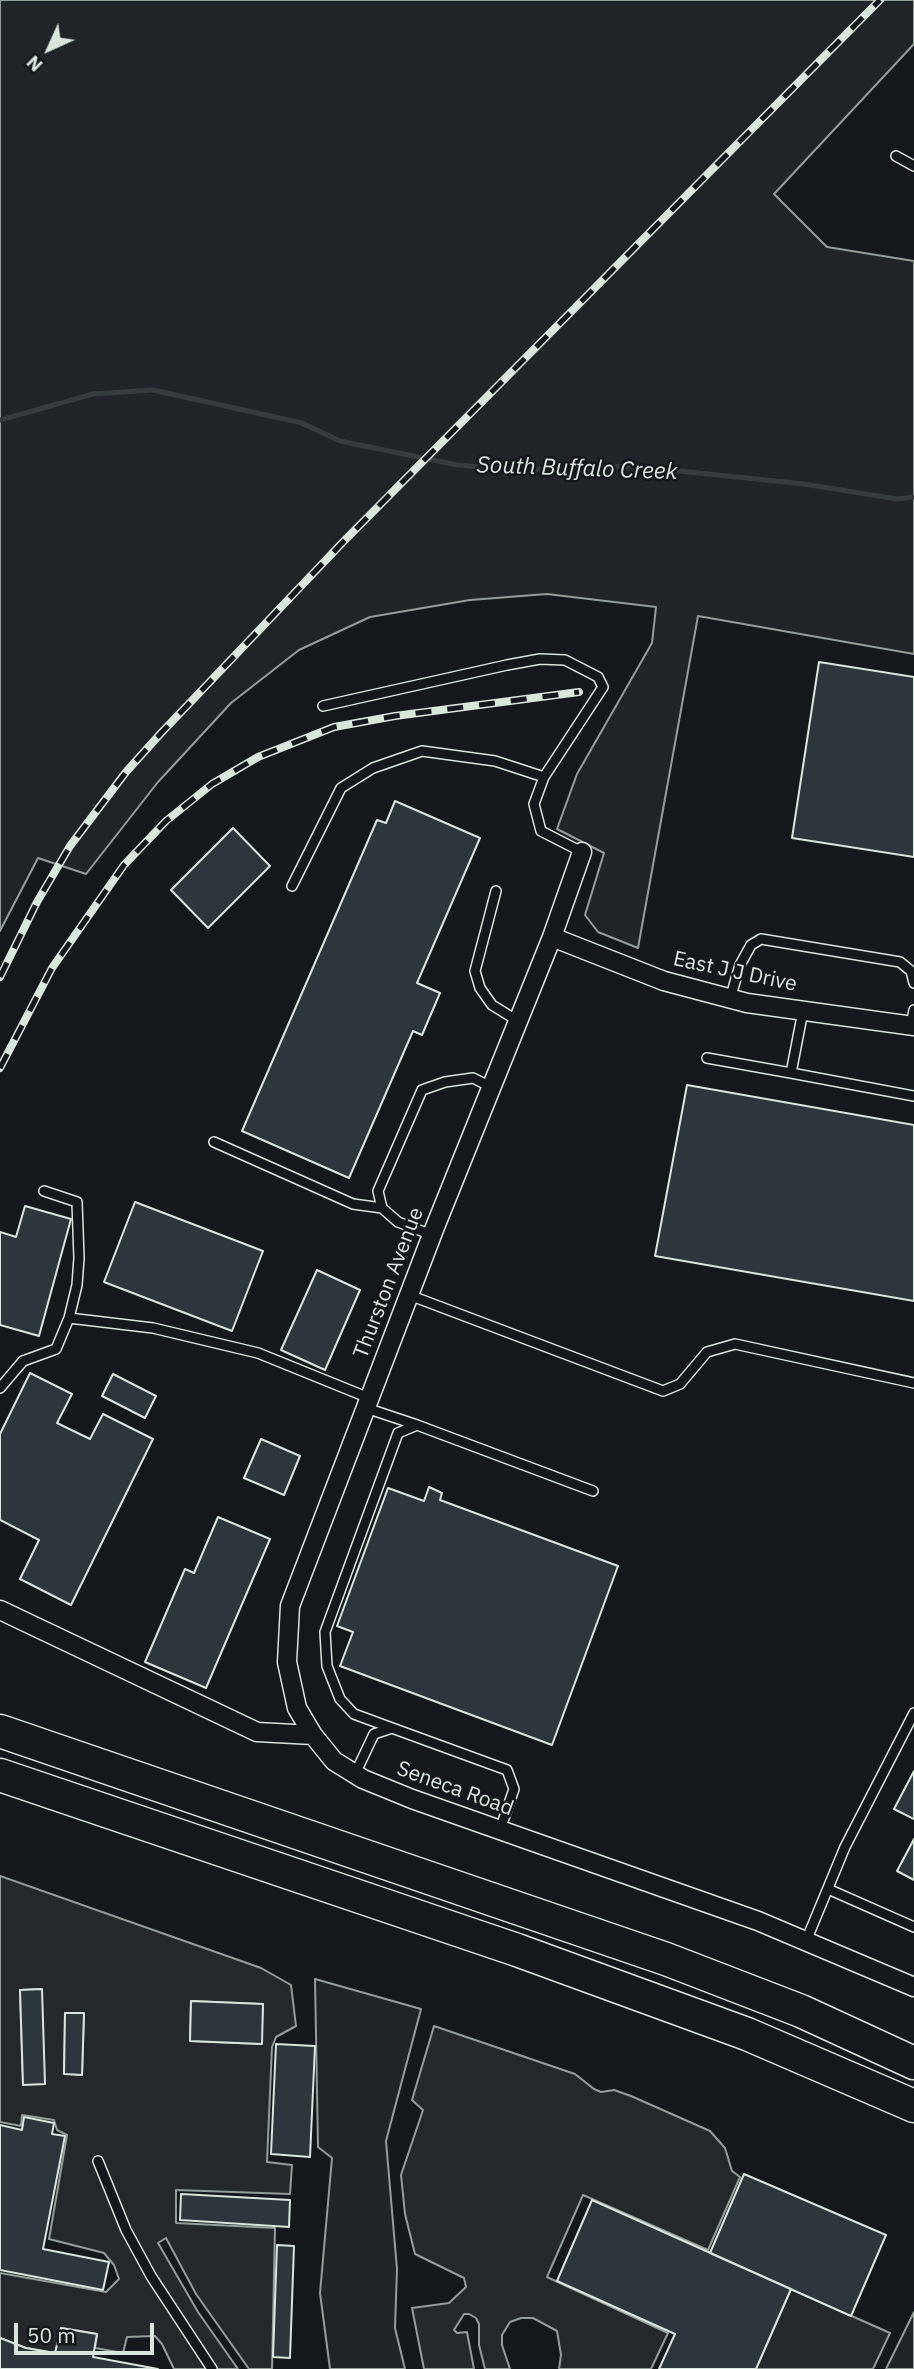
<!DOCTYPE html>
<style>
body{margin:0}
#map{position:relative;width:914px;height:2369px;overflow:hidden;background:#14181c;font-family:"IBM Plex Sans",sans-serif}
canvas{display:block}
.north{position:absolute;left:14px;top:14px;width:70px;height:70px;-webkit-text-stroke:5px #14181c;paint-order:stroke;rotate:225deg;font-size:19px;font-weight:700;line-height:28px;text-align:center;color:#d8e6dc}
.north::after{content:'';display:block;margin:auto;width:24px;height:32px;background:#d8e6dc;clip-path:polygon(50% 0,100% 100%,50% 72%,0 100%)}
.scale{position:absolute;left:14px;top:2323px;width:140px;height:32px;box-sizing:border-box;border:4px solid #d8e6dc;border-top:0;padding-left:9px;font-size:21px;line-height:24px;white-space:nowrap;color:#d8e6dc;-webkit-text-stroke:5px #14181c;paint-order:stroke}
</style>
<div id="map">
<canvas width="914" height="2369"></canvas>
<div class="north">N</div>
<div class="scale">50 m</div>
</div>
<script>
const g = document.querySelector('canvas').getContext('2d');
g.lineJoin = 'round';
function fill(path, color) { g.fillStyle = color; g.fill(path, 'evenodd'); }
const poly = rows => new Path2D(rows.map(r => 'M' + r).join(''));
function strokePath(path, color, width, dash) { g.strokeStyle = color; g.lineWidth = width; g.lineCap = dash ? 'butt' : 'round'; g.setLineDash(dash || []); g.stroke(path); }
function label(font, color, halo, rows, align = 'center') {
  g.font = font + ' "IBM Plex Sans",sans-serif'; g.lineWidth = 5; g.setLineDash([]); g.textBaseline = 'middle'; g.strokeStyle = halo; g.fillStyle = color; for (const [text, x, y, turn = 0] of rows) {
    g.save(); g.translate(x, y); g.rotate((+turn || 0) * Math.PI / 180); g.textAlign = isNaN(turn) ? turn : align; if (halo) g.strokeText(text, 0, 0); g.fillText(text, 0, 0); g.restore();
  }
}
const green = poly([
 [0,0,914,0,914,44,774,194,827,247,914,261,914,654,698,616,638,948,598,932,585,915,604,853,557,829,577,774,652,643,656,607,547,594,470,600,370,617,299,650,231,703,158,782,86,874,38,858,0,931,0,0],
 [315,1979,421,2009,386,2141,397,2269,395,2328,405,2369,330,2369,320,2293,332,2158,318,2147,315,1979],
 [914,2312,914,2369,886,2369,914,2312]
]);
const parking = poly([
 [0,1876,261,1968,291,1985,296,2026,276,2037,272,2047,267,2162,292,2165,290,2194,176,2190,176,2223,275,2228,272,2369,249,2369,196,2294,166,2238,158,2243,198,2312,238,2369,174,2369,162,2344,155,2336,127,2337,123,2353,95,2348,97,2334,62,2328,55,2353,26,2348,0,2338,0,2273,106,2292,119,2279,114,2265,104,2253,49,2239,67,2135,57,2130,54,2120,22,2115,21,2126,0,2122,0,1876],
 [41,1989,23,2085,20,1990,41,1989],
 [191,2001,263,2004,261,2044,190,2041,191,2001],
 [65,2013,84,2014,82,2075,64,2073,65,2013],
 [434,2026,575,2074,594,2089,601,2092,614,2090,631,2096,710,2131,725,2148,732,2171,740,2177,708,2250,583,2195,547,2277,668,2333,651,2369,559,2369,561,2355,557,2331,533,2318,521,2318,510,2322,502,2335,502,2345,510,2369,485,2369,479,2345,479,2324,476,2318,469,2314,464,2314,454,2330,457,2333,467,2332,474,2369,424,2369,412,2308,449,2303,466,2287,464,2278,415,2254,405,2214,401,2175,423,2110,412,2100,434,2026],
 [791,2289,890,2333,873,2369,756,2369,791,2289]
]);
const stream = poly([
 [0,420,93,394,153,390,302,423,340,441,457,465,513,470,632,466,804,484,897,499,914,497]
]);
const building = poly([
 [819,662,914,677,914,857,792,838,819,662],
 [395,801,480,838,417,983,440,993,422,1035,413,1031,349,1178,242,1131,377,820,386,823,395,801],
 [233,828,270,866,208,928,171,890,233,828],
 [687,1085,914,1125,914,1301,655,1256,687,1085],
 [135,1202,263,1251,232,1331,104,1282,135,1202],
 [25,1206,71,1219,39,1336,0,1325,0,1232,16,1237,25,1206],
 [317,1270,360,1290,325,1370,281,1350,317,1270],
 [30,1373,72,1394,57,1423,90,1439,103,1414,153,1439,71,1605,20,1579,39,1540,0,1520,0,1434,30,1373],
 [113,1374,156,1396,145,1418,102,1396,113,1374],
 [261,1439,300,1456,284,1495,244,1478,261,1439],
 [429,1487,442,1493,440,1500,618,1566,552,1745,340,1666,353,1632,337,1626,388,1488,424,1501,429,1487],
 [218,1517,270,1539,206,1688,145,1662,185,1569,194,1573,218,1517],
 [914,1771,914,1819,894,1809,914,1771],
 [914,1839,914,1880,897,1871,914,1839],
 [42,1989,45,2084,23,2085,20,1990,42,1989],
 [191,2001,263,2004,262,2044,190,2041,191,2001],
 [65,2013,84,2013,82,2075,64,2074,65,2013],
 [276,2044,315,2046,310,2157,271,2154,276,2044],
 [24,2117,54,2123,52,2134,65,2136,43,2249,109,2262,103,2290,0,2270,0,2125,22,2130,24,2117],
 [744,2174,886,2235,851,2316,710,2253,744,2174],
 [181,2194,290,2200,289,2227,180,2220,181,2194],
 [592,2200,791,2289,756,2369,659,2369,675,2334,557,2281,592,2200],
 [277,2245,294,2246,290,2358,273,2357,277,2245],
 [61,2328,97,2334,93,2357,158,2369,0,2369,0,2338,26,2348,55,2353,61,2328]
]);
const lane = poly([
 [896,156,914,166],
 [323,706,507,665,540,659,565,660,598,677,603,687,544,777],
 [292,886,341,788,373,768,422,751,495,761,544,777,534,804,541,831,582,852],
 [496,891,475,971,480,988,492,1005,518,1021],
 [730,999,740,965,751,945,761,939,900,962,911,971,914,983],
 [803,1011,791,1073,914,1096],
 [911,1025,914,1010],
 [707,1058,791,1073],
 [214,1142,353,1204,382,1208],
 [44,1191,77,1202,79,1258,77,1285,69,1318],
 [432,1235,398,1222,382,1208,378,1191,422,1090,445,1082,473,1078,491,1087],
 [409,1295,663,1391,680,1384,707,1352,735,1344,914,1383],
 [0,1388,23,1361,56,1349,69,1318,153,1328,258,1353,369,1398],
 [366,1408,417,1425],
 [392,1728,354,1714,340,1699,327,1666,325,1632,398,1433,417,1425,593,1491],
 [355,1774,374,1734,392,1728,507,1770,514,1789,500,1830],
 [828,1889,914,1927],
 [806,1941,845,1847,914,1713],
 [98,2161,126,2230,151,2276,212,2369]
]);
const street = poly([
 [582,852,552,937,435,1227,290,1606,287,1662,297,1708,313,1735,334,1761,363,1779,412,1799,758,1921,914,1987],
 [552,937,664,981,747,1003,914,1026],
 [0,1610,257,1732,313,1735]
]);
const highway = poly([
 [0,1731,666,1959,801,2011,914,2063],
 [0,1775,517,1950,747,2034,914,2106]
]);
const rail = poly([
 [0,977,37,902,70,846,126,772,162,732,344,541,880,0],
 [0,1068,52,968,124,865,166,821,212,784,258,757,334,727,395,716,579,692]
]);
const streetNames = [
 ["East J J Drive",735,972,12],
 ["Thurston Avenue",389,1283,-69],
 ["Seneca Road",455,1789,20]
];
const waterNames = [
 ["South Buffalo Creek",577,469,2]
];
fill(green, '#202428');
strokePath(green, '#939e99', 2);
fill(parking, '#24282b');
strokePath(parking, '#939e99', 2);
strokePath(stream, '#363b3e', 5);
fill(building, '#2c363c');
strokePath(building, '#d8e6dc', 2);
strokePath(lane, '#d8e6dc', 12);
strokePath(street, '#d8e6dc', 21);
strokePath(highway, '#d8e6dc', 35);
strokePath(lane, '#14181c', 9);
strokePath(street, '#14181c', 18);
strokePath(highway, '#14181c', 32);
strokePath(rail, '#d8e6dc', 8);
strokePath(rail, '#14181c', 5, [16]);
label('21px', '#d8e6dc', '#14181c', streetNames);
label('italic 23px', '#d8e6dc', '#14181c', waterNames);
</script>
